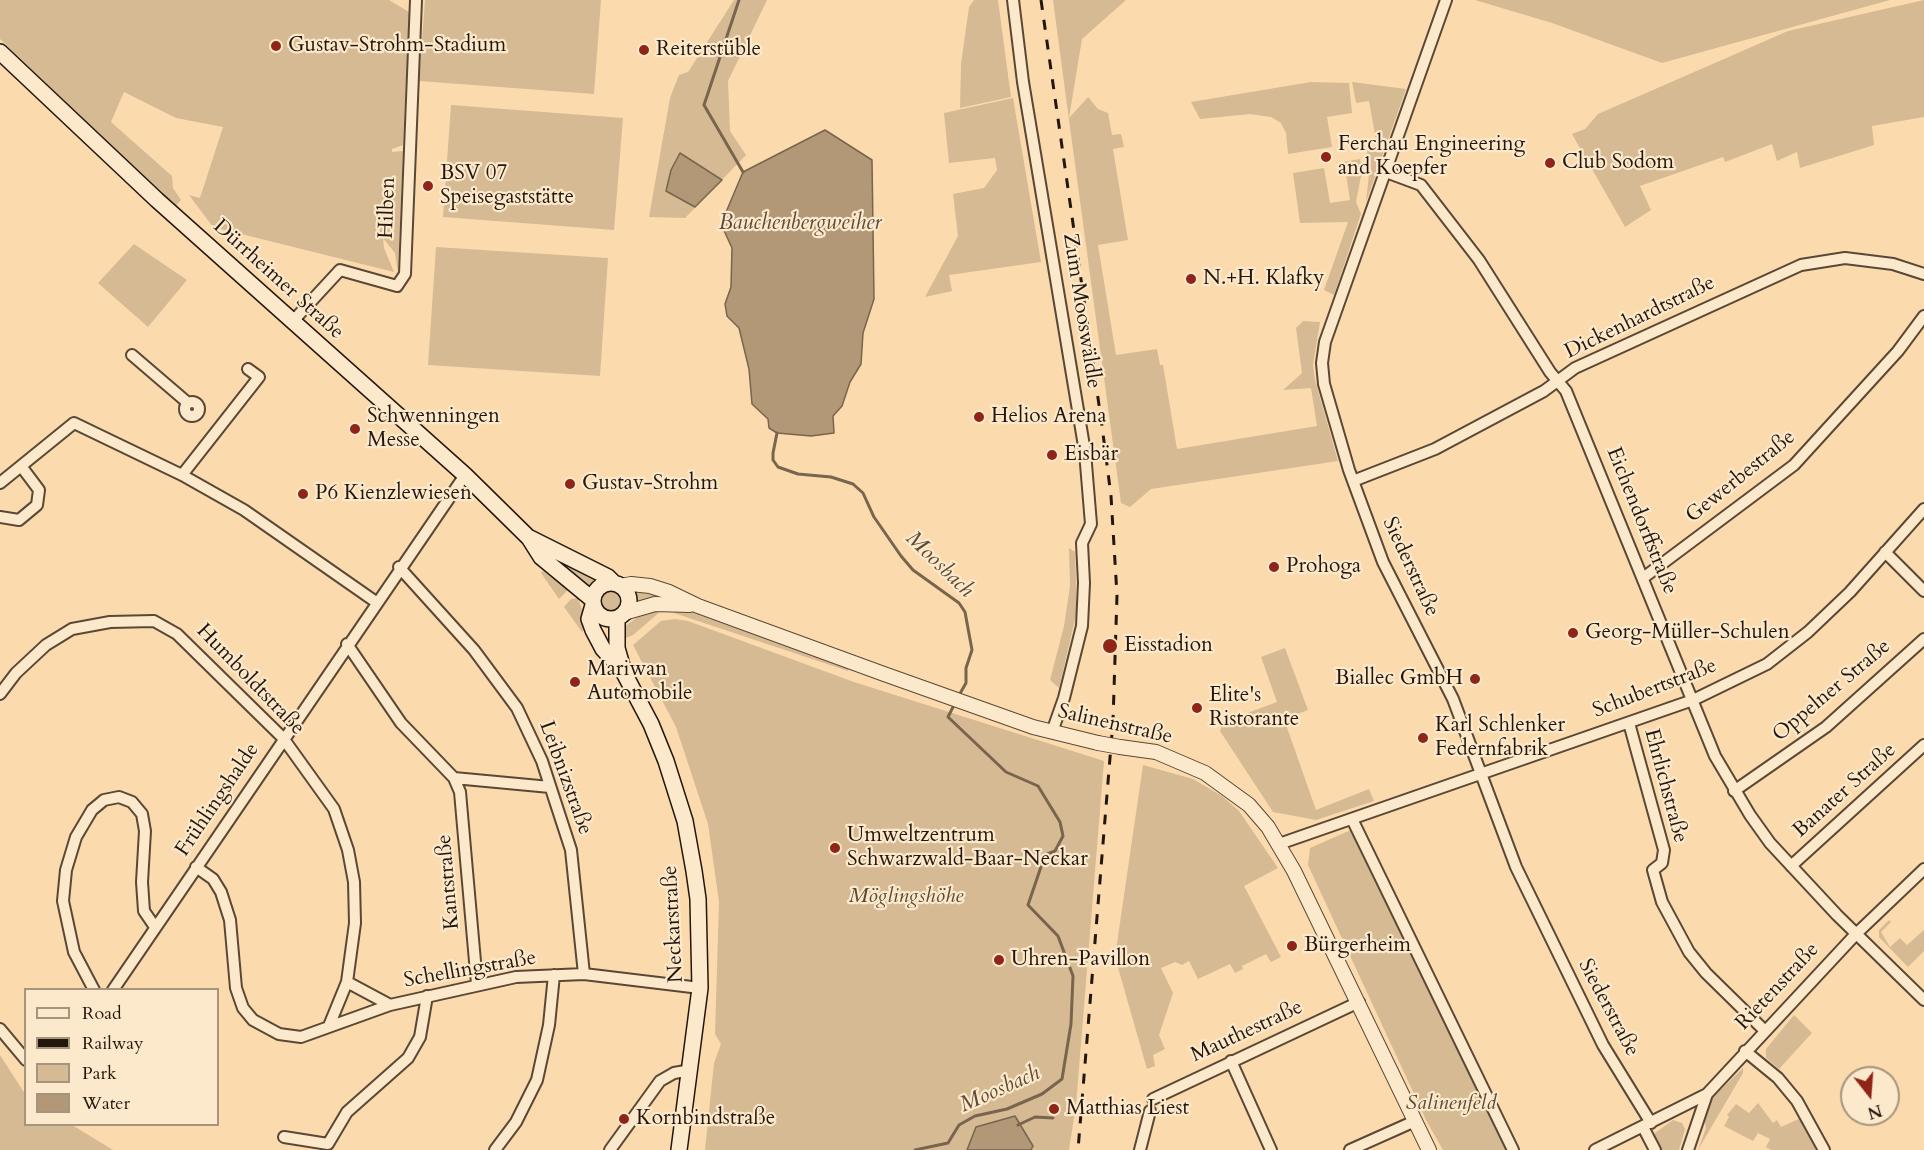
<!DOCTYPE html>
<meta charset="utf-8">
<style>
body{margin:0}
#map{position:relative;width:1924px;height:1150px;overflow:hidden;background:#fbdbae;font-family:Cardo,serif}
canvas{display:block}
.legend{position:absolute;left:24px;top:988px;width:195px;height:138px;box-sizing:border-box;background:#fce8ca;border:2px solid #a5947e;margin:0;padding:8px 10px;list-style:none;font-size:18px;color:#23170d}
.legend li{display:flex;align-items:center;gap:12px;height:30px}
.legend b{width:30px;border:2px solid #a5947e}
.north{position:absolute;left:1840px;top:1066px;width:60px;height:60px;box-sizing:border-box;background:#fce8ca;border:2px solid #a5947e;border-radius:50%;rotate:163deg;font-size:16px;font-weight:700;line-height:24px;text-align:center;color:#23170d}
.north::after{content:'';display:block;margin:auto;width:21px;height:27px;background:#8f2418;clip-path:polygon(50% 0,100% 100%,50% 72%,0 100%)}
</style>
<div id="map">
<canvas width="1924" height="1150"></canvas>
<ul class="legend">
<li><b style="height:8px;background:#fce8ca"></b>Road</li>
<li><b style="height:8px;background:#23170d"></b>Railway</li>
<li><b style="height:16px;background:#d6ba93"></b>Park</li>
<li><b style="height:16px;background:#b29877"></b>Water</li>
</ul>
<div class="north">N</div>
</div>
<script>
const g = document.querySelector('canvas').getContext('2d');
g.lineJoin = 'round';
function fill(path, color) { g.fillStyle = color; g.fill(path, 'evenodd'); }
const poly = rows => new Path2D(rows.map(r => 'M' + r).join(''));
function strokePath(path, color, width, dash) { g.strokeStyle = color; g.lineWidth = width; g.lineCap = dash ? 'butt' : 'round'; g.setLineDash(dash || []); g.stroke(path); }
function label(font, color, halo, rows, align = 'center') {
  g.font = font + ' Cardo,serif'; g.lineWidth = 4.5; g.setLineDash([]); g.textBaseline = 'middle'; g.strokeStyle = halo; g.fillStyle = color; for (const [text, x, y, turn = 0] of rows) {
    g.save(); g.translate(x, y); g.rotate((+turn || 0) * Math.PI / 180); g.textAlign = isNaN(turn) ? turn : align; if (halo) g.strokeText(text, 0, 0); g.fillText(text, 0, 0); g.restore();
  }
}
const green = poly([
 [0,0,389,0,409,12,403,145,392,149,392,152,403,151,398,273,395,253,383,238,384,248,394,272,213,227,189,195,200,198,223,127,176,118,124,92,111,122,172,176,173,188,181,200,175,207,0,39],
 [425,0,601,0,594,94,419,81],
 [734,0,767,0,728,81,730,131,746,155,685,218,649,217,670,98,679,75,688,72],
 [974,0,998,0,1011,97,960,108,961,64,969,7],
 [1053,0,1126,0,1082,39,1069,118,1088,97,1098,109,1108,113,1112,135,1121,134,1124,147,1113,149,1128,240,1098,245,1116,355,1157,349,1160,365,1163,365,1177,449,1317,426,1311,388,1283,390,1302,373,1296,328,1303,321,1320,322,1313,365,1315,380,1338,461,1151,489,1130,507,1121,503,1069,120],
 [1475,0,1890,0,1662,63,1552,23],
 [1924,0,1924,117,1872,126,1874,145,1800,168,1797,152,1777,161,1772,144,1725,162,1723,157,1640,186,1651,210,1625,227,1572,134,1585,129,1598,114,1788,31],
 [1311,82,1349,83,1352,113,1327,117,1332,147,1288,154,1286,133,1281,123,1271,117,1250,114,1200,119,1191,102],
 [1352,82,1406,89,1366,202,1370,165,1366,148,1377,145,1369,101,1356,103],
 [1013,98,1041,262,949,275,952,291,925,297,958,236,953,194,984,188,997,170,995,158,949,163,944,113],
 [451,105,623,118,614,230,443,217],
 [1360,159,1362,171,1356,202,1361,214,1334,295,1324,290,1348,222,1300,223,1293,173,1324,168,1330,203,1350,200,1344,162],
 [134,244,187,280,148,327,98,283],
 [436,247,608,258,600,376,428,365],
 [1069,548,1075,552,1077,611,1059,688,1050,680,1064,626,1070,586],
 [555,559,558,561,603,580,589,590],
 [543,571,568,590,559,599,541,573],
 '600 601a10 10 0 1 1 20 0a10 10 0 1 1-20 0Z',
 [630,591,636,591,661,596,660,600,632,607],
 [578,598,587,625,582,632,564,607,571,599],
 [669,607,685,610,836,663,848,669,848,671,674,613],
 [648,610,661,611,633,635,619,641,625,626],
 [675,619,688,621,854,682,1104,761,1076,1105,1069,1150,705,1150,714,1063,721,1044,715,1034,719,902,708,824,676,727,633,645,661,621],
 [1285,648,1308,710,1284,719,1316,810,1369,789,1374,801,1316,820,1273,812,1220,731,1223,722,1277,702,1261,657],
 [1143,765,1193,779,1222,796,1239,811,1278,868,1244,886,1281,957,1271,962,1266,954,1242,966,1243,969,1235,973,1230,964,1198,979,1189,961,1182,965,1175,962,1161,968,1173,993,1159,1035,1165,1049,1153,1055,1155,1066,1147,1069,1115,957],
 [1351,830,1507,1150,1443,1150,1427,1122,1308,865,1310,848],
 [1889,920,1891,922,1881,932,1890,947,1900,938,1907,945,1924,930,1924,951,1908,967,1879,937,1879,930],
 [1794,1015,1812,1033,1779,1069,1766,1058,1766,1049],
 [0,1055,25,1094,26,1124,72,1125,113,1150,0,1150],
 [1743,1068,1743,1073,1698,1150,1706,1128,1703,1116,1707,1103],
 [1758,1103,1773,1123,1777,1120,1781,1127,1801,1118,1816,1150,1771,1150,1766,1147,1770,1139,1758,1133,1753,1141,1724,1126,1729,1117,1727,1115,1736,1104,1749,1113],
 [1673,1120,1682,1123,1685,1129,1679,1150,1661,1150,1654,1138,1655,1133]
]);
const water = poly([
 [825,130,872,160,874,299,863,333,861,364,850,382,842,406,833,416,834,433,811,436,777,433,769,428,768,419,752,404,749,369,739,328,727,316,725,304,731,287,732,248,721,224,743,172,825,130],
 [680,153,722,180,695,207,666,191,671,170,680,153],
 [1015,1116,1033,1146,1031,1150,967,1150,976,1127,1015,1116]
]);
const stream = poly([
 [739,0,704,105,743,172],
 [777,433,773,453,773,460,778,467,798,474,831,477,853,484,863,493,874,517,901,556,913,570,959,603,965,612,972,650,966,668,966,683,958,697],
 [1018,1125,1035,1117,1053,1118],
 [915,1150,948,1143,959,1125,975,1116,1007,1109,1042,1094,1062,1079,1071,1024,1073,976,1058,936,1028,905,1045,855,1055,851,1063,836,1060,822,1038,786,1006,772,948,717,955,703]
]);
const minor = poly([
 [1013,0,1023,82,1085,452,1091,524,1082,543,1084,583,1082,626,1064,698,1052,732],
 [1446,0,1325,342,1322,363,1324,384,1349,470,1383,562,1453,699,1516,867,1603,1045,1651,1123],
 [1386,172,1421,185,1479,260,1550,372,1566,391,1715,756,1750,815,1770,843,1837,915,1924,1000],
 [292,322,340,270,397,286,405,274,416,0],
 [132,355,188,403],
 [248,369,259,377,182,475,244,510,376,602],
 '185 409a7 7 0 1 1 14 0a7 7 0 1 1-14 0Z',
 [1353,481,1435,449,1544,391,1575,368,1801,265,1845,258,1893,264,1924,274],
 [0,483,74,423,182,475],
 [0,517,19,520,37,505,39,490,21,466],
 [1885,552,1924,591],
 [399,567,474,650,517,708,542,761,571,850,584,974],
 [1643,578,1794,465,1898,351,1924,316],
 [347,644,401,723,454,778,460,792,477,984],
 [0,694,16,673,46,645,72,629,110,622,154,621,177,634,283,738,334,809,348,850,354,882,355,923,347,982],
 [1629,723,1664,850,1662,863,1653,870,1662,902,1689,952,1706,973,1764,1030],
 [454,778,550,787],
 [1734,791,1826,727,1924,639],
 [1352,819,1513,1150],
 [1279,844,1693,700,1767,664,1808,632,1850,592,1924,509],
 [1791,866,1924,745],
 [196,867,213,879,221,892,230,920,236,988,243,1008,253,1020,279,1034,301,1037,390,1005,516,977,584,974,700,988],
 [94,990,74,952,63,901,66,870,76,837,92,810,104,800,119,797,132,802,142,814,145,831,142,882,144,911,155,927],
 [113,990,465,475],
 [329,1026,347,982,390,1005],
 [0,1029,26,1060],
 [1745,1051,1778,1078,1797,1101,1824,1150],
 [1231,1061,1271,1150],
 [1153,1099,1359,1002],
 [1643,1127,1655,1150],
 [284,1137,328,1144,347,1112,408,1058,420,1037,427,996],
 [495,1150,516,1122,537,1080,549,1025,554,975],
 [610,1150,660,1081,674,1073,691,1070],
 [1140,1150,1150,1111],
 [1350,1150,1415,1121],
 [1595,1150,1707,1094],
 [1688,1150,1707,1094,1856,934,1924,869]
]);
const tertiary = poly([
 [620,586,631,584,650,586,669,592,698,606,884,674,1033,727,1098,743],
 [624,613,655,604,690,605],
 [1120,747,1156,752,1205,773,1249,805,1268,827,1294,871,1429,1150]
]);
const secondary = poly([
 [0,52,157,200,465,475,529,538,541,557,593,600],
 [530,538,608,577,614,583],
 '593 601a18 18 0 1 1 36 0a18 18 0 1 1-36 0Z',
 [593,605,589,619,593,630,603,649,623,671,651,724,666,761,685,821,694,871,698,899,700,988,679,1150],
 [617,618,617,648,623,669]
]);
const rail = poly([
 [1041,0,1102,426,1111,496,1117,595,1113,721,1078,1150]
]);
const tertiaryBridge = poly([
 [1098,743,1120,747]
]);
const markers = [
 [276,46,6,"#8f2418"],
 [644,50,6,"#8f2418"],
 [1326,157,6,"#8f2418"],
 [1550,163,6,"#8f2418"],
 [428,186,6,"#8f2418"],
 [1191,279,6,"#8f2418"],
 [979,417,6,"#8f2418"],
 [355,429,6,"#8f2418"],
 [1052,455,6,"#8f2418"],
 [570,484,6,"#8f2418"],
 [303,494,6,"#8f2418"],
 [1274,567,6,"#8f2418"],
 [1573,633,6,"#8f2418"],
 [1110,646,8,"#8f2418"],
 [1475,679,6,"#8f2418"],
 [575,682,6,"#8f2418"],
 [1197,708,6,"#8f2418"],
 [1423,738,6,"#8f2418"],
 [835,848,6,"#8f2418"],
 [1292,946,6,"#8f2418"],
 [999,960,6,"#8f2418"],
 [1054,1109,6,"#8f2418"],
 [624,1119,6,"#8f2418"]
];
const poiNames = [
 ["Gustav-Strohm-Stadium",288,46],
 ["Reiterstüble",656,50],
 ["Ferchau Engineering",1338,145],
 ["and Koepfer",1338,169],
 ["Club Sodom",1562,163],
 ["BSV 07",440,174],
 ["Speisegaststätte",440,198],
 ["N.+H. Klafky",1203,279],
 ["Schwenningen",367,417],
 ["Messe",367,441],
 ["Helios Arena",991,417],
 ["Eisbär",1064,455],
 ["Gustav-Strohm",582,484],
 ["P6 Kienzlewiesen",315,494],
 ["Prohoga",1286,567],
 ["Georg-Müller-Schulen",1585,633],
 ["Eisstadion",1124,646],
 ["Mariwan",587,670],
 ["Automobile",587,694],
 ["Biallec GmbH",1463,679,"right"],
 ["Elite's",1209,696],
 ["Ristorante",1209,720],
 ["Karl Schlenker",1435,726],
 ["Federnfabrik",1435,750],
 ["Umweltzentrum",847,836],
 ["Schwarzwald-Baar-Neckar",847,860],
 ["Bürgerheim",1304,946],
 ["Uhren-Pavillon",1011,960],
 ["Matthias Liest",1066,1109],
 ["Kornbindstraße",636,1119]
];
const streetNames = [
 ["Hilben",388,208,-88],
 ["Dürrheimer Straße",278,280,42],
 ["Zum Mooswäldle",1081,311,81],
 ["Dickenhardtstraße",1640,318,-26],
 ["Gewerbestraße",1741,477,-39],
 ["Eichendorffstraße",1641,521,68],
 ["Siederstraße",1410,567,65],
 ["Humboldtstraße",250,680,46],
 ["Schubertstraße",1655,689,-21],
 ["Oppelner Straße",1832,691,-40],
 ["Salinenstraße",1115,725,13],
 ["Leibnizstraße",565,778,70],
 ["Ehrlichstraße",1665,786,75],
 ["Banater Straße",1845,791,-42],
 ["Frühlingshalde",218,800,-56],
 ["Kantstraße",449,882,-95],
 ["Neckarstraße",674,924,-93],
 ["Schellingstraße",470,970,-10],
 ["Rietenstraße",1778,987,-47],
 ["Siederstraße",1608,1008,62],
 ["Mauthestraße",1247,1032,-25]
];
const parkNames = [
 ["Möglingshöhe",906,897],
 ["Salinenfeld",1451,1104]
];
const waterNames = [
 ["Bauchenbergweiher",800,224],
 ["Moosbach",939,565,44],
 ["Moosbach",1000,1090,-24]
];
fill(green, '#d6ba93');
fill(water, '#b29877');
strokePath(water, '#79644d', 1.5);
strokePath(stream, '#79644d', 3);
strokePath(minor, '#594835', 14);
strokePath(tertiary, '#594835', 16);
strokePath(secondary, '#23170d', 18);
strokePath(minor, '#fce8ca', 10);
strokePath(tertiary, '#fce8ca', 14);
strokePath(secondary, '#fce8ca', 15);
strokePath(rail, '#23170d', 3, [10, 10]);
strokePath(tertiaryBridge, '#594835', 16, []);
strokePath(tertiaryBridge, '#fce8ca', 14);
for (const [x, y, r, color] of markers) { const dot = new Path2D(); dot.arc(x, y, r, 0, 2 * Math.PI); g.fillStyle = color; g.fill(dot); strokePath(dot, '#fce8ca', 2); }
label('21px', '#23170d', '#fce8ca', poiNames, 'left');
label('21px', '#23170d', '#fce8ca', streetNames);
label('italic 21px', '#594835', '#fce8ca', parkNames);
label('italic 22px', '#5c4b37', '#fce8ca', waterNames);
</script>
